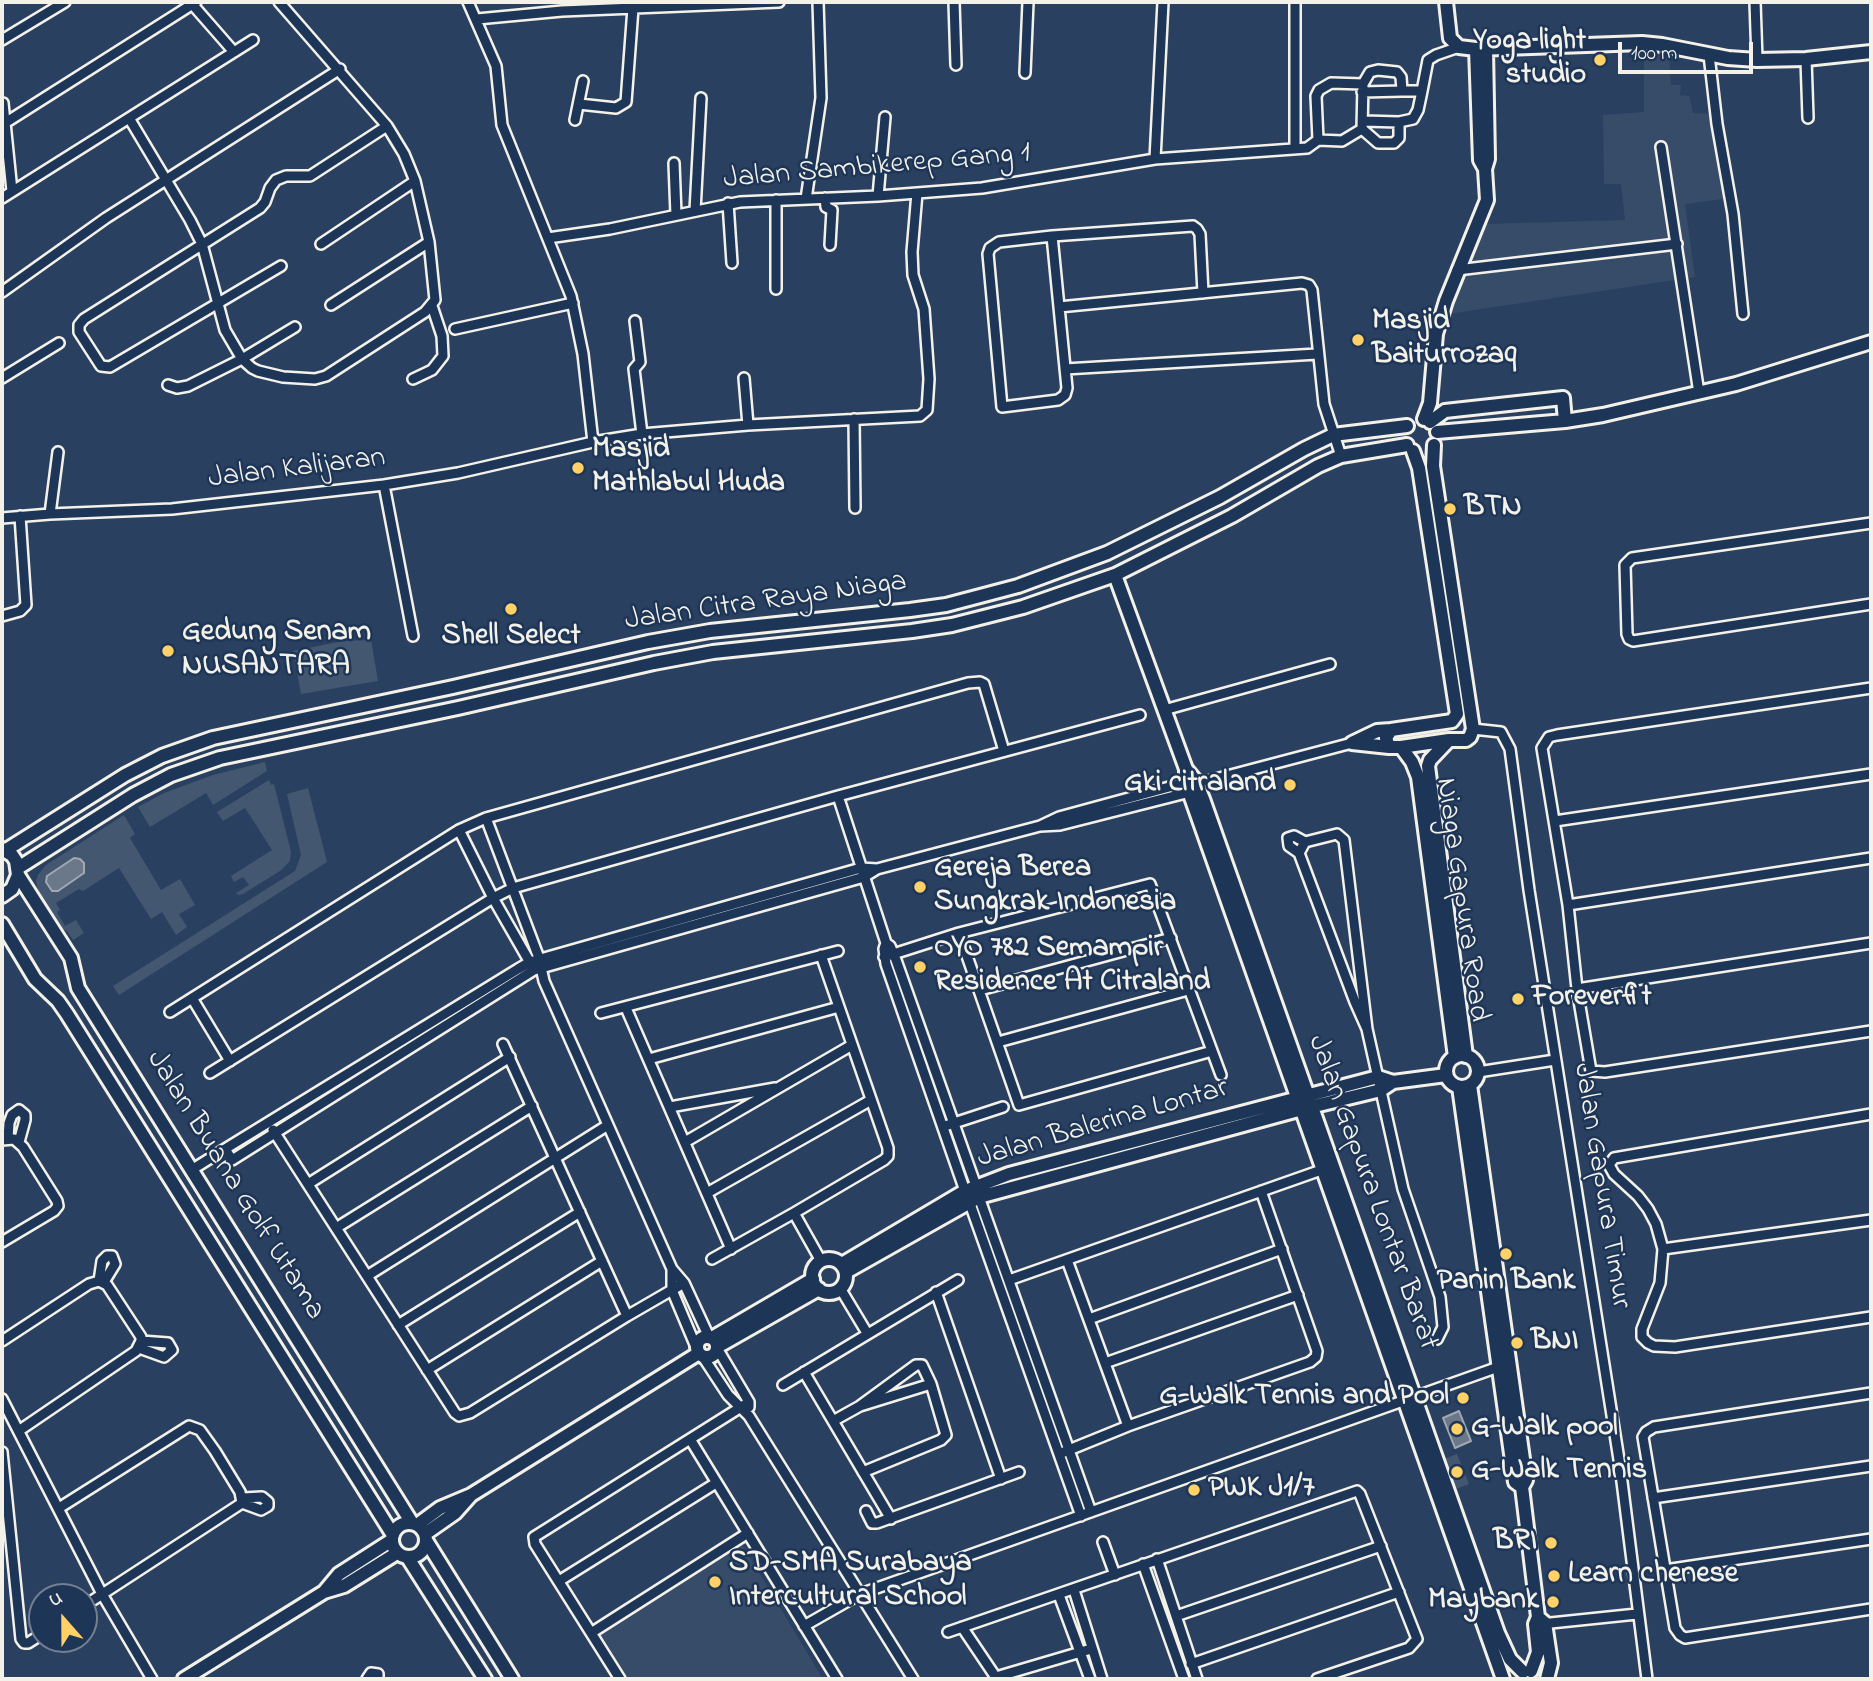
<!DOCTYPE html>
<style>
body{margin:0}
#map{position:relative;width:1873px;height:1681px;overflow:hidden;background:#2a4060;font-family:"Indie Flower",sans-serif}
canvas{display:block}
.frame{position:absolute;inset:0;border:4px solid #f4f1e8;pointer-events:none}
.north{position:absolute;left:28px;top:1583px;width:70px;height:70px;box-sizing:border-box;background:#1d3557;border:2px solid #738091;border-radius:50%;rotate:339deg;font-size:19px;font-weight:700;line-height:28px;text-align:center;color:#f4f1e8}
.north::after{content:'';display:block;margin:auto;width:24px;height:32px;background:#ffd166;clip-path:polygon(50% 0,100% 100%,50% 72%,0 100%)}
.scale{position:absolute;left:1618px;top:42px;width:135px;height:32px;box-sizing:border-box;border:4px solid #f4f1e8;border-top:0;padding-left:9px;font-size:21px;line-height:24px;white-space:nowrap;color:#f4f1e8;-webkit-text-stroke:5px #1d3557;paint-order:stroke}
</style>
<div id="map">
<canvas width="1873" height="1681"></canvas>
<div class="frame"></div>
<div class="north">U</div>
<div class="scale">100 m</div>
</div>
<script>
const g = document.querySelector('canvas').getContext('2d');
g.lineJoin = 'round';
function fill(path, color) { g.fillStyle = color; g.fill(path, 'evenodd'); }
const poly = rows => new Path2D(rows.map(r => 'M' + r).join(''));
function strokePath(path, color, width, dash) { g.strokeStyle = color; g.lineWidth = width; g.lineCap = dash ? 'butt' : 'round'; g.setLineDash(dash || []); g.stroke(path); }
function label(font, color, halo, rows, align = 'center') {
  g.font = font + ' "Indie Flower",sans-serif'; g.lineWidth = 5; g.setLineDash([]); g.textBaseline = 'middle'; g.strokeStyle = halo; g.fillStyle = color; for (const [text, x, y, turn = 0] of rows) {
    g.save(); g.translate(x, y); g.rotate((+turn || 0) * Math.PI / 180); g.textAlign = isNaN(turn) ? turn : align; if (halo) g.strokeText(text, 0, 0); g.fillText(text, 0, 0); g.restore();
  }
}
const built = poly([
 [1644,49,1669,51,1671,85,1681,85,1680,95,1689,96,1693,113,1715,114,1729,198,1685,204,1695,277,1448,314,1484,224,1625,220,1621,184,1604,184,1603,115,1644,112],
 [737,1536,823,1679,627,1679,594,1628]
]);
const green = poly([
 [371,640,378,681,301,694,293,651,343,641],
 [265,762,267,771,213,805,206,793,150,827,138,807,164,793,213,775],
 [269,780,271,785,274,784,291,852,290,861,280,871,243,894,238,895,236,893,249,885,243,877,234,882,231,876,272,850,245,808,223,821,217,812],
 [308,788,327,862,119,995,113,986,295,871,301,855,287,794],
 [124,815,135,834,130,838,161,890,180,879,195,905,179,914,187,927,176,935,162,912,151,919,119,868,83,891,79,889,56,903,60,910,57,912,65,926,76,920,84,933,73,940,67,931,61,929,39,893,36,881,38,875,46,865],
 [1457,1454,1469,1484,1456,1489,1444,1459]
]);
const water = poly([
 [74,858,80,859,84,863,84,873,58,891,52,891,46,882,47,876,74,858],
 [1459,1411,1471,1441,1455,1448,1443,1418,1459,1411]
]);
const street = poly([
 [468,2,496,66,502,125,571,296,583,354,593,442],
 [954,2,956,65],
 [1755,2,1757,60],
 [192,4,234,52],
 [477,19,562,11,779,2],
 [2,40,65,2],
 [1709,55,1717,124,1733,214,1743,314],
 [1806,59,1808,118],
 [1025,73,1028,2],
 [1362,92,1402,91],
 [3,103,12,191],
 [579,104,616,108,626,102,633,8],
 [129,118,190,220,202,244,225,330,242,359,252,368,258,371,283,377,315,379,326,376,425,312,435,300,429,242,415,181,404,154,387,126,279,2],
 [575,120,583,81],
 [1364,121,1399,122,1413,119,1418,110,1422,91],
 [5,123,196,2],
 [1362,129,1378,143,1394,143,1399,138,1399,122],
 [1318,140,1342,141,1362,129,1363,84,1370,72,1378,70,1397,72,1401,77,1402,91,1422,91,1428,60,1436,55,1459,47],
 [1661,147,1699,393],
 [1295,149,1295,2],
 [1155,159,1163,2],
 [674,163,676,215],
 [878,196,885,117],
 [2,198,253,40],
 [825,198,826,207,832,210,830,245],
 [806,199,821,98,818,2],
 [776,200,776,289],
 [728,203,732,263],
 [695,211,701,98],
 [1052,236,1067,388,1065,395,1058,400,1002,407,988,254,990,248,999,242,1052,236,1193,226,1197,229,1200,234,1203,293],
 [548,238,610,229,740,202,878,196,982,188,1155,159,1307,148,1318,140,1316,96,1319,90,1331,83,1363,84],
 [321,244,415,181],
 [281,266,110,367,101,366,79,332,79,325,84,319,260,208,265,202,270,188,276,180,286,176,310,176,387,126],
 [1457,270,1677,244],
 [2,292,106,218,340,69],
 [331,305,429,242],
 [1059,307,1302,283,1309,285,1312,290,1324,404,1341,456],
 [635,321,640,362,634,369,642,434],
 [455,329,573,303],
 [1065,369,1317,354],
 [2,378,59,343],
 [744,378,748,425],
 [413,379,432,370,443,356,442,336,432,306],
 [168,385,177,388,188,386,242,359,295,327],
 [854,419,855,508],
 [384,485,413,636],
 [50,514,58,452],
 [2,518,50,514,172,509,384,485,458,473,593,442,642,434,748,425,920,416,927,410,929,379,924,309,913,275,912,252,917,193],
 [1871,523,1632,558,1625,565,1627,634,1629,639,1633,641,1871,604],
 [2,616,20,611,26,605,20,516],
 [1871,688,1557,735,1549,737,1542,748,1568,905,1577,989,1591,1071,1605,1072,1871,1031],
 [1164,710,1330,664],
 [1473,729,1501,732,1510,749,1529,890,1620,1466,1647,1679],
 [838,796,886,943,890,946,896,960,976,1186],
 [486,818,539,958,544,981,672,1269,684,1283,709,1337],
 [1555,821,1871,774],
 [1040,826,1060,825,1194,791],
 [459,830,493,898,532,966],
 [1299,853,1289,846,1288,838,1294,836,1305,842],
 [877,869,1040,826,1059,817,1195,780,1208,781,1352,743],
 [1568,905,1871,858],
 [959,933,1019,1105,1212,1051],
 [886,943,884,949,886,964,965,1191],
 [884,957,959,933,1150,884,1221,1075],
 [1577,989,1871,943],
 [980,990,1171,938],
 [192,998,230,1061],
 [626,1008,731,1249],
 [170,1012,459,830,486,818,968,683,980,682,984,684,1004,751],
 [601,1013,838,951],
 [1367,1029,1355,1002,1299,853,1305,842,1337,834,1344,840,1367,1029,1403,1189,1440,1297,1443,1327,1437,1339],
 [998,1042,1188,990],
 [503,1044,627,1316],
 [649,1059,839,1007],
 [1478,1072,1555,1060],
 [210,1073,493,898,513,888,838,796,1140,715],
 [670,1107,775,1088],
 [1871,1114,1614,1158,1609,1165,1614,1174,1638,1196,1648,1209,1656,1224,1663,1249,1660,1283,1642,1329,1642,1337,1648,1343,1654,1346,1675,1347,1871,1317],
 [948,1125,1003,1107],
 [273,1130,455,1413,459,1416,470,1413,627,1316,684,1283],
 [8,1138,9,1123,12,1115,19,1110,25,1115,25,1120,19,1142],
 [2,1140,14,1139,23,1147,57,1201,58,1206,54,1211,2,1242],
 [685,1142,852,1045],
 [193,1169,225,1149,518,969,530,962,861,868,877,869,864,877,534,970,232,1160,225,1149],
 [308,1184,510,1057],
 [707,1193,871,1100],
 [979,1197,1091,1512],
 [969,1201,1081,1516],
 [794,1213,821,1261],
 [336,1228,532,1106],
 [1663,1249,1871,1220],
 [712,1259,794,1213,884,1160,888,1156,888,1148,821,955],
 [1067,1260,1128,1426],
 [672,1269,672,1290,696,1347],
 [367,1276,608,1125],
 [1009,1280,1327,1168],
 [99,1281,102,1261,107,1256,112,1256,115,1264,104,1282],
 [840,1288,867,1333],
 [936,1292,1001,1479],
 [1089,1319,1282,1249],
 [398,1325,580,1212],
 [2,1341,89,1284,99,1281,107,1285,141,1337,141,1341,136,1351,20,1430],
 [139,1348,164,1357,172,1350,168,1343,141,1341],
 [717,1348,749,1402,749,1407],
 [703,1357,728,1395,749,1416,913,1679],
 [1105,1363,1298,1295],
 [427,1370,602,1261],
 [804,1372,891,1519],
 [783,1385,958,1280],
 [1871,1393,1654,1427,1646,1432,1643,1437,1675,1628,1680,1635,1685,1638,1871,1609],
 [2,1399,102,1594,152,1679],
 [860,1406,916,1365,922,1365,931,1384,946,1435,941,1440,863,1472],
 [833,1421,860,1406,931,1384],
 [690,1439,837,1679],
 [2,1452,21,1639,24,1643,28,1643,42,1634],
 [1059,1454,1128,1426,1310,1362,1316,1357,1317,1351,1261,1191],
 [1653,1498,1871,1466],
 [242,1503,261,1510,268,1506,268,1502,262,1497,243,1498],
 [59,1508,189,1426,200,1430,215,1451,240,1492,242,1503],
 [866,1511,872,1523,877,1523,1019,1472],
 [1103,1542,1115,1575],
 [1157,1559,1197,1679],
 [1143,1564,1184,1679],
 [1665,1570,1871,1539],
 [559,1581,716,1483],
 [1074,1590,1102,1679],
 [1059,1595,1090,1679],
 [84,1606,242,1503],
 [1176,1616,1381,1546],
 [1541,1624,1637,1614],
 [804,1626,860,1594,1504,1365],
 [962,1627,997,1679],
 [948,1632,1357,1491,1360,1494,1417,1639,1409,1648,1317,1679],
 [591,1633,748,1533],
 [1191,1664,1399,1592],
 [996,1677,1091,1649],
 [367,1679,371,1673,378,1674,378,1679],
 [620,1679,535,1544,534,1537,749,1402]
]);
const secondary = poly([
 [1446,2,1450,38,1459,47,1476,49,1642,43,1662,45,1728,58,1757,60,1806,59,1871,52],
 [1476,49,1480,160,1485,169],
 [1424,419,1430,403,1436,334,1446,301,1487,200,1485,169,1488,159,1486,49],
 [1430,422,1445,411,1563,398,1565,421],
 [1437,432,1565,421,1603,415,1736,384,1871,342],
 [1434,445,1433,466,1473,729,1470,737,1466,740,1449,740,1430,760,1428,766,1466,1056],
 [1413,451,1419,468,1457,714,1452,721,1391,730,1386,738,1389,747,1401,747,1412,762,1418,777,1455,1057],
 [1115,575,1186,769,1195,780,1203,799,1498,1633,1510,1659,1523,1672],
 [1389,747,1352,743,1377,731,1391,730],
 [1401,747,1449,740],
 [1186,769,1186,783,1503,1679],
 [2,849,12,855,16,861,18,875,12,889,2,896],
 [6,850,125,775,162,756,213,738,453,687,648,642,710,631,910,610,946,605,1018,586,1107,553,1220,497,1304,449,1333,435,1407,426],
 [18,868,133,795,171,775,220,758,458,708,654,663,713,652,912,631,952,625,1023,607,1115,575,1232,516,1318,466,1341,456,1407,445],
 [18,875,71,958,78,988,412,1523],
 [2,924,35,979,58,1001,67,1014,393,1535],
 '1446 1071a16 16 0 1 1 32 0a16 16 0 1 1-32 0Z',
 [1459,1087,1515,1482,1522,1487,1526,1480,1470,1085],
 '812 1276a17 17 0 1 1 34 0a17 17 0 1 1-34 0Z',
 [842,1264,965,1191,1009,1174,1378,1077,1393,1082,1446,1075],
 [846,1272,979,1197,1302,1109,1381,1090,1393,1082],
 '697 1347a10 10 0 1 1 20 0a10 10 0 1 1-20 0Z',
 [712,1338,813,1279],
 [717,1347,819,1289],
 [1522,1487,1538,1617,1535,1624,1538,1652,1531,1671],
 '392 1540a17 17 0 1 1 34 0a17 17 0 1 1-34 0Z',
 [417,1525,440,1508,471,1495,699,1353],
 [425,1534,455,1513,471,1495],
 [427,1542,512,1679],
 [408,1558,485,1679],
 [324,1592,339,1574,392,1540],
 [1538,1617,1545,1623,1551,1663,1547,1679],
 [184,1679,324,1592,344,1586,397,1553]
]);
const markers = [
 [1600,60,7,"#ffd166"],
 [1358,340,7,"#ffd166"],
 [578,468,7,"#ffd166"],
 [1450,509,7,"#ffd166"],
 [511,609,7,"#ffd166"],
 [168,651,7,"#ffd166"],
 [1290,785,7,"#ffd166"],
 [920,887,7,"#ffd166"],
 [920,967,7,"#ffd166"],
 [1518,999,7,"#ffd166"],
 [1506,1254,7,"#ffd166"],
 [1517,1343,7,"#ffd166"],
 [1463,1398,7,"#ffd166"],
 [1457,1429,7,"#ffd166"],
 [1457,1472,7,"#ffd166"],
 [1194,1490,7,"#ffd166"],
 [1551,1543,7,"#ffd166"],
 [1554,1576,7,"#ffd166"],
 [715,1582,7,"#ffd166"],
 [1553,1602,7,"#ffd166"]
];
const poiNames = [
 ["Yoga light",1586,43,"right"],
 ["studio",1586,77,"right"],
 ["Masjid",1372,323],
 ["Baiturrozaq",1372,357],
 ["Masjid",592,451],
 ["Mathlabul Huda",592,485],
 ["BTN",1464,509],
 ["Gedung Senam",182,634],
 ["NUSANTARA",182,668],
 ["Shell Select",511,638,"center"],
 ["Gki citraland",1276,785,"right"],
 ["Gereja Berea",934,870],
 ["Sungkrak Indonesia",934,904],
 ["OYO 782 Semampir",934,950],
 ["Residence At Citraland",934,984],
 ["Foreverfit",1532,999],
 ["Panin Bank",1506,1283,"center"],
 ["BNI",1531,1343],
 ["G-Walk Tennis and Pool",1449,1398,"right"],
 ["G-Walk pool",1471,1429],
 ["G-Walk Tennis",1471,1472],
 ["PWK J1/7",1208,1490],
 ["BRI",1537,1543,"right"],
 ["SD-SMA Surabaya",729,1565],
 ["Intercultural School",729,1599],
 ["Learn chenese",1568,1576],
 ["Maybank",1539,1602,"right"]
];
const streetNames = [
 ["Jalan Sambikerep Gang 1",877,168,-5],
 ["Jalan Kalijaran",297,470,-7],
 ["Jalan Citra Raya Niaga",766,603,-8],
 ["Niaga Gapura Road",1460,900,82],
 ["Jalan Balerina Lontar",1103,1125,-16],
 ["Jalan Buana Golf Utama",234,1186,58],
 ["Jalan Gapura Timur",1600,1186,81],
 ["Jalan Gapura Lontar Barat",1371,1193,70]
];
fill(built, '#374c69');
fill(green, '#445771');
fill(water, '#6a788a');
strokePath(water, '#a1a8b0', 2);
strokePath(street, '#f4f1e8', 14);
strokePath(secondary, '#f4f1e8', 18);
strokePath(street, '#1d3557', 9);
strokePath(secondary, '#1d3557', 12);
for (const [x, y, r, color] of markers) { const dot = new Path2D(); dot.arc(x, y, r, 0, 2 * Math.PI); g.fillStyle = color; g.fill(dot); strokePath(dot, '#1d3557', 2.5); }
label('bold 30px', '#f4f1e8', '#1d3557', poiNames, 'left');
label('30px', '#f4f1e8', '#1d3557', streetNames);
</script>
